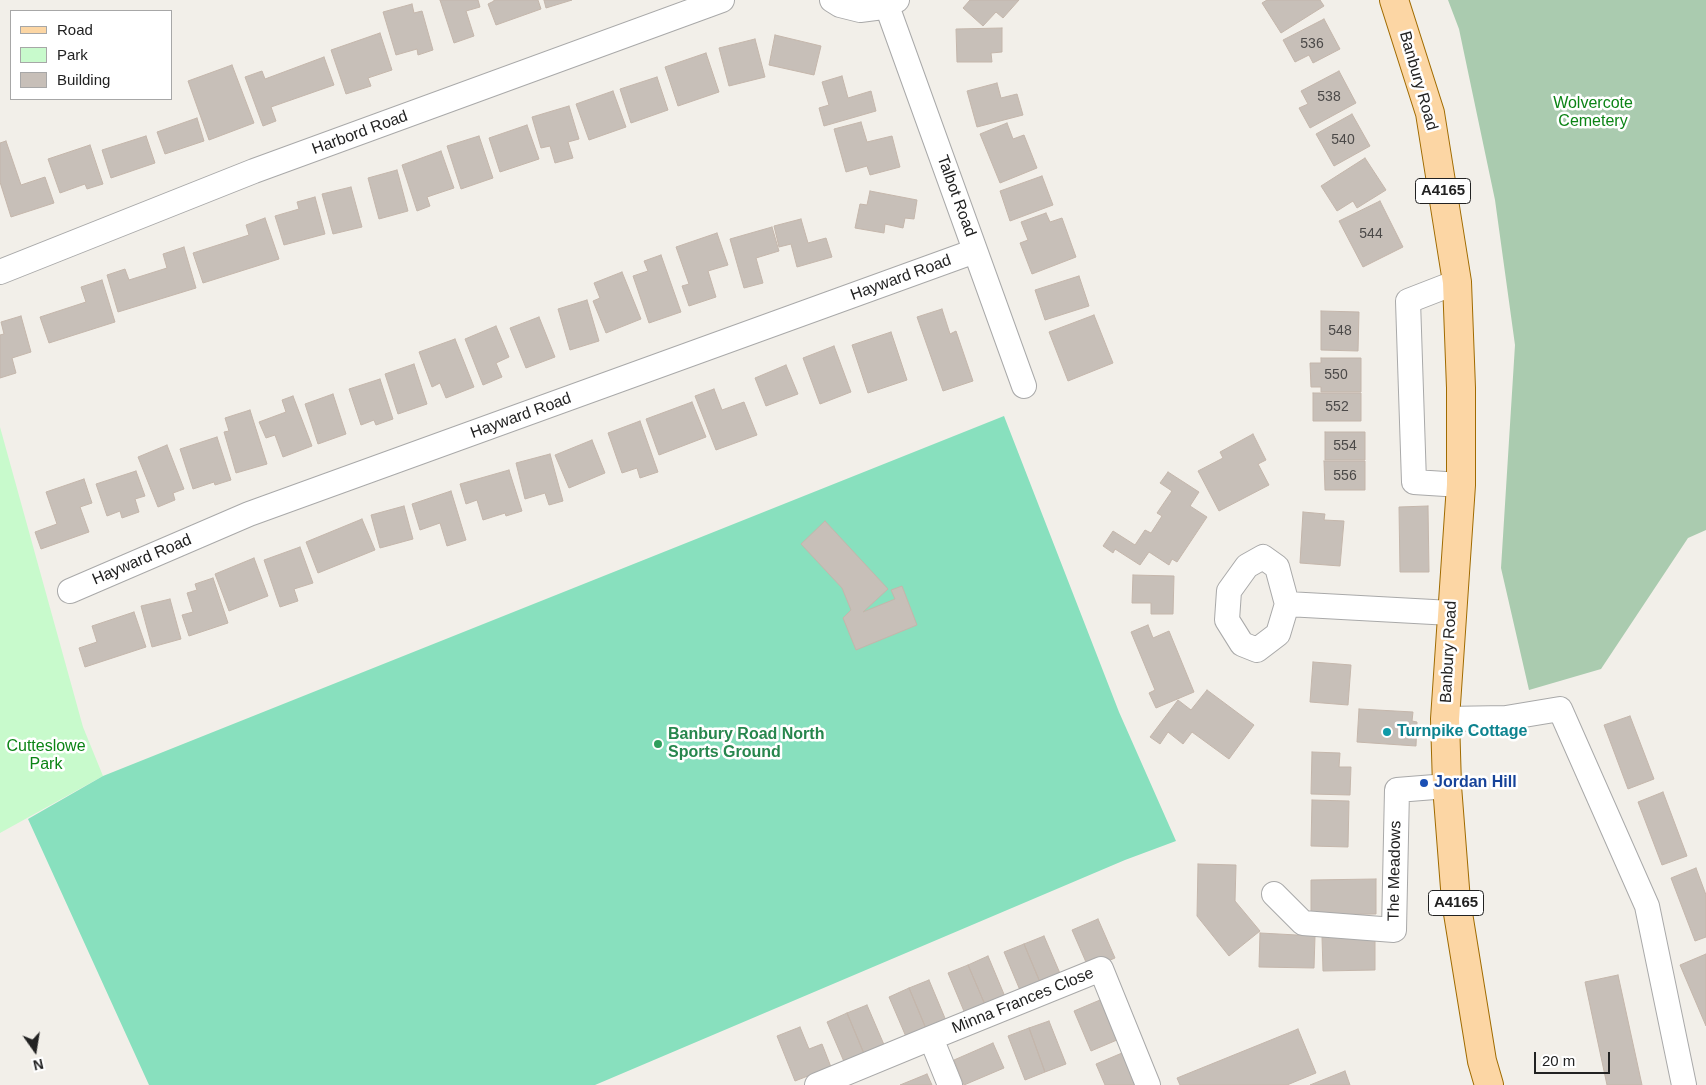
<!DOCTYPE html>
<style>
body{margin:0}
#map{position:relative;width:1706px;height:1085px;overflow:hidden;background:#f2efe9;font-family:Arial,sans-serif}
canvas{display:block}
.legend{position:absolute;left:10px;top:10px;width:162px;height:90px;box-sizing:border-box;background:#fff;border:1px solid #a7a7a7;margin:0;padding:6px 9px;list-style:none;font-size:15px;color:#222}
.legend li{display:flex;align-items:center;gap:10px;height:25px}
.legend b{width:25px;border:1px solid #a7a7a7}
.north{position:absolute;left:10px;top:1025px;width:50px;height:50px;-webkit-text-stroke:4px #fff;paint-order:stroke;rotate:167deg;font-size:14px;font-weight:700;line-height:20px;text-align:center;color:#222}
.north::after{content:'';display:block;margin:auto;width:18px;height:22px;background:#222;clip-path:polygon(50% 0,100% 100%,50% 72%,0 100%)}
.scale{position:absolute;left:1534px;top:1052px;width:76px;height:22px;box-sizing:border-box;border:2px solid #222;border-top:0;padding-left:6px;font-size:15px;line-height:18px;white-space:nowrap;color:#222;-webkit-text-stroke:4px #fff;paint-order:stroke}
</style>
<div id="map">
<canvas width="1706" height="1085"></canvas>
<ul class="legend">
<li><b style="height:6px;background:#fcd6a4"></b>Road</li>
<li><b style="height:14px;background:#c8facc"></b>Park</li>
<li><b style="height:14px;background:#c7bfb8"></b>Building</li>
</ul>
<div class="north">N</div>
<div class="scale">20 m</div>
</div>
<script>
const g = document.querySelector('canvas').getContext('2d');
g.lineJoin = 'round';
function fill(path, color) { g.fillStyle = color; g.fill(path, 'evenodd'); }
const poly = rows => new Path2D(rows.map(r => 'M' + r).join(''));
function strokePath(path, color, width, dash) { g.strokeStyle = color; g.lineWidth = width; g.lineCap = dash ? 'butt' : 'round'; g.setLineDash(dash || []); g.stroke(path); }
function label(font, color, halo, rows, align = 'center') {
  g.font = font + ' Arial,sans-serif'; g.lineWidth = 5; g.setLineDash([]); g.textBaseline = 'middle'; g.strokeStyle = halo; g.fillStyle = color; for (const [text, x, y, turn = 0] of rows) {
    g.save(); g.translate(x, y); g.rotate((+turn || 0) * Math.PI / 180); g.textAlign = isNaN(turn) ? turn : align; if (halo) g.strokeText(text, 0, 0); g.fillText(text, 0, 0); g.restore();
  }
}
const cemetery = poly([
 [1448,0,1706,0,1706,530,1688,538,1601,669,1529,690,1501,568,1515,345,1495,200,1459,29]
]);
const park = poly([
 [0,427,83,727,103,776,0,833]
]);
const pitch = poly([
 [1004,416,1119,712,1176,841,1125,860,595,1085,149,1085,28,819,103,776]
]);
const building = poly([
 [440,0,478,0,480,7,466,11,474,36,454,43,440,0],
 [494,0,538,0,541,9,496,25,488,4,494,1,494,0],
 [544,0,572,0,546,8,544,0],
 [970,0,1019,0,1003,18,996,12,983,26,963,8,970,0],
 [1267,0,1320,0,1324,6,1281,33,1262,3,1267,0],
 [412,4,414,13,422,11,433,50,418,55,417,49,396,55,383,12,412,4],
 [1324,19,1340,49,1313,63,1309,55,1295,62,1283,40,1324,19],
 [1002,28,1002,52,991,53,992,62,957,62,956,29,1002,28],
 [380,33,392,70,368,78,371,86,346,94,331,50,380,33],
 [775,35,821,46,814,75,769,65,775,35],
 [755,39,765,77,729,86,719,48,755,39],
 [706,53,719,92,678,106,665,67,706,53],
 [324,57,334,85,271,107,276,121,263,126,245,77,262,71,265,79,324,57],
 [232,65,254,123,209,140,188,81,232,65],
 [1339,71,1356,103,1310,128,1299,108,1308,104,1301,91,1339,71],
 [842,76,848,98,871,91,876,111,824,126,819,108,829,105,822,82,842,76],
 [657,77,668,110,631,123,620,89,657,77],
 [997,83,1001,98,1017,94,1023,115,977,127,967,91,997,83],
 [613,91,626,127,589,140,576,104,613,91],
 [569,106,579,139,568,142,573,158,555,163,550,146,541,148,532,117,569,106],
 [1352,114,1370,146,1334,166,1316,134,1352,114],
 [197,118,204,141,165,154,157,132,197,118],
 [861,122,867,142,892,136,900,167,870,175,867,166,846,172,834,129,861,122],
 [1007,123,1013,139,1024,135,1037,168,1000,183,980,134,1007,123],
 [527,125,539,159,500,172,489,138,527,125],
 [146,136,155,163,111,178,102,150,146,136],
 [479,136,493,178,461,189,447,146,479,136],
 [6,141,21,185,45,177,54,203,11,217,0,182,0,143,6,141],
 [90,145,103,184,87,189,85,184,60,193,48,159,90,145],
 [441,151,454,188,427,197,430,206,417,211,402,165,441,151],
 [1365,158,1386,190,1357,208,1353,201,1337,211,1321,186,1365,158],
 [397,170,408,211,379,219,368,178,397,170],
 [1042,176,1053,205,1010,221,1000,191,1042,176],
 [351,187,362,227,333,234,322,194,351,187],
 [870,191,917,200,914,219,905,218,903,228,885,224,884,233,855,228,860,204,867,205,870,191],
 [315,197,325,234,284,245,275,216,299,209,297,202,315,197],
 [1380,201,1403,247,1363,267,1339,221,1380,201],
 [1046,213,1050,222,1062,218,1076,257,1032,274,1020,243,1028,240,1021,222,1046,213],
 [265,218,279,259,203,283,193,253,249,235,246,225,265,218],
 [801,219,808,243,826,238,832,257,797,267,791,244,779,247,774,226,801,219],
 [772,227,779,251,756,258,763,283,744,288,730,239,772,227],
 [717,233,728,265,708,271,716,297,689,306,682,286,689,284,676,247,717,233],
 [184,247,196,288,118,312,107,275,125,269,129,280,167,268,163,254,184,247],
 [661,255,681,312,649,323,633,276,648,271,644,261,661,255],
 [622,272,641,319,606,333,593,301,600,298,594,283,622,272],
 [1079,276,1089,306,1045,320,1035,290,1079,276],
 [102,280,115,322,49,343,40,317,86,302,81,287,102,280],
 [587,300,599,341,570,350,558,309,587,300],
 [942,309,950,334,956,331,973,381,943,391,917,317,942,309],
 [1321,311,1359,312,1358,351,1321,350,1321,311],
 [1094,315,1113,363,1068,381,1049,332,1094,315],
 [21,316,31,352,12,358,16,373,0,378,0,335,4,334,1,322,21,316],
 [539,317,555,357,526,368,510,328,539,317],
 [496,326,509,357,496,363,502,377,483,385,465,339,496,326],
 [891,332,907,380,868,393,852,345,891,332],
 [455,339,474,387,446,398,440,383,432,387,419,352,455,339],
 [834,346,851,392,820,404,803,358,834,346],
 [1321,358,1361,358,1361,392,1321,392,1321,387,1311,387,1310,363,1321,363,1321,358],
 [414,364,427,404,398,414,385,374,414,364],
 [786,365,798,394,766,406,755,378,786,365],
 [380,379,393,419,376,425,374,420,361,425,349,389,380,379],
 [714,389,722,410,744,402,757,435,716,450,695,396,714,389],
 [1313,393,1361,393,1361,421,1313,421,1313,393],
 [333,394,346,434,318,444,305,404,333,394],
 [293,396,312,446,283,457,275,435,266,438,259,422,286,412,282,400,293,396],
 [692,402,706,437,659,455,646,419,692,402],
 [250,410,267,464,236,473,224,432,229,431,225,418,250,410],
 [640,421,658,472,640,478,637,468,622,473,608,433,640,421],
 [1325,432,1365,432,1365,460,1325,460,1325,432],
 [1253,434,1266,460,1258,464,1269,485,1219,511,1198,471,1223,458,1220,452,1253,434],
 [217,437,231,480,215,485,214,482,193,489,180,449,217,437],
 [592,440,605,473,569,488,555,455,592,440],
 [167,445,184,489,173,493,175,500,158,507,138,457,167,445],
 [550,454,563,501,549,505,545,493,525,499,516,463,550,454],
 [1324,461,1365,461,1365,490,1325,490,1324,461],
 [509,470,522,511,506,516,505,513,483,520,477,500,466,504,460,484,509,470],
 [136,471,145,496,135,499,139,512,122,518,120,511,107,516,96,484,136,471],
 [1168,472,1199,492,1190,506,1207,517,1177,562,1172,559,1169,565,1149,552,1140,565,1115,549,1113,553,1103,546,1113,531,1135,545,1145,530,1151,533,1162,516,1157,513,1172,491,1160,483,1168,472],
 [84,479,92,503,80,507,89,532,41,549,35,532,57,524,46,492,84,479],
 [451,491,466,540,447,546,440,523,420,530,412,504,451,491],
 [404,506,413,539,380,548,371,515,404,506],
 [1428,506,1429,572,1400,572,1399,507,1428,506],
 [1303,512,1325,514,1324,520,1344,521,1340,566,1300,563,1303,512],
 [362,519,375,550,318,573,306,542,362,519],
 [825,521,888,589,863,612,895,599,891,590,902,586,917,625,856,650,843,618,851,610,842,588,801,544,825,521],
 [300,547,313,583,294,589,298,601,280,607,264,560,300,547],
 [254,558,268,596,229,611,215,574,254,558],
 [1133,575,1174,576,1173,614,1151,614,1151,603,1132,603,1133,575],
 [213,578,228,623,189,636,182,615,193,612,187,593,197,590,195,584,213,578],
 [170,599,181,639,152,647,141,606,170,599],
 [134,612,146,647,85,667,79,648,97,642,92,626,134,612],
 [1148,625,1153,638,1169,631,1194,692,1156,708,1149,693,1155,690,1131,632,1148,625],
 [1313,662,1351,665,1348,705,1310,702,1313,662],
 [1207,690,1254,725,1229,759,1192,732,1183,744,1168,732,1160,744,1150,737,1178,700,1191,710,1207,690],
 [1359,709,1413,712,1412,721,1417,722,1416,746,1357,742,1359,709],
 [1630,716,1654,779,1628,789,1604,725,1630,716],
 [1312,752,1340,753,1339,767,1351,767,1350,795,1311,794,1312,752],
 [1663,792,1687,856,1662,865,1638,802,1663,792],
 [1312,800,1349,801,1348,847,1311,846,1312,800],
 [1198,864,1236,865,1235,901,1260,931,1229,956,1197,916,1198,864],
 [1696,868,1706,895,1706,937,1695,941,1671,878,1696,868],
 [1376,879,1376,914,1311,915,1311,880,1376,879],
 [1098,919,1115,958,1089,969,1072,930,1098,919],
 [1260,933,1315,936,1314,968,1259,967,1260,933],
 [1044,936,1062,978,1042,987,1024,944,1044,936],
 [1375,936,1375,970,1323,971,1322,937,1375,936],
 [1024,944,1042,987,1022,995,1004,952,1024,944],
 [1706,954,1706,1026,1680,965,1706,954],
 [988,956,1006,999,986,1007,968,965,988,956],
 [968,965,986,1007,966,1016,948,973,968,965],
 [1618,975,1642,1085,1607,1085,1585,982,1618,975],
 [929,980,947,1023,927,1031,909,988,929,980],
 [909,988,927,1031,907,1039,889,997,909,988],
 [1100,1000,1117,1040,1091,1051,1074,1011,1100,1000],
 [867,1005,885,1047,865,1056,847,1013,867,1005],
 [847,1013,865,1056,845,1064,827,1022,847,1013],
 [1049,1021,1066,1064,1045,1072,1029,1028,1049,1021],
 [800,1027,809,1049,822,1044,831,1067,795,1081,777,1036,800,1027],
 [1029,1028,1045,1072,1025,1080,1008,1036,1029,1028],
 [1298,1029,1316,1073,1287,1085,1180,1085,1177,1078,1298,1029],
 [993,1043,1004,1068,964,1085,954,1060,993,1043],
 [1122,1053,1135,1085,1105,1085,1096,1064,1122,1053],
 [1345,1071,1350,1085,1310,1085,1345,1071],
 [927,1074,932,1085,900,1085,927,1074]
]);
const minor = poly([
 [832,0,840,5,860,10,883,7,897,0],
 [887,6,1024,386],
 [0,272,254,171,722,0],
 [1457,282,1408,301,1414,482,1461,485],
 [70,591,249,514,975,251],
 [1287,604,1277,567,1263,557,1247,566,1229,591,1227,620,1242,644,1257,650,1278,634,1287,604,1451,613],
 [1445,719,1506,718,1560,709,1647,906,1684,1085],
 [1274,894,1303,923,1394,930,1397,790,1447,786],
 [817,1085,931,1038],
 [950,1085,931,1038,1101,969,1148,1085]
]);
const primary = poly([
 [1394,0,1430,113,1457,282,1461,388,1461,485,1445,719,1447,786,1456,901,1482,1061,1489,1085]
]);
const markers = [
 [1387,732,5,"#0f9aa8"],
 [658,744,5,"#2e9e5b"],
 [1424,783,5,"#1a4fb4"]
];
const numberNames = [
 ["536",1312,44],
 ["538",1329,97],
 ["540",1343,140],
 ["544",1371,234],
 ["548",1340,331],
 ["550",1336,375],
 ["552",1337,407],
 ["554",1345,446],
 ["556",1345,476]
];
const shields = [
 [1443,191,55],
 [1456,903,55]
];
const shieldNames = [
 ["A4165",1443,191],
 ["A4165",1456,903]
];
const streetNames = [
 ["Banbury Road",1418,81,74],
 ["Harbord Road",360,133,-20],
 ["Talbot Road",956,196,70],
 ["Hayward Road",901,278,-20],
 ["Hayward Road",521,416,-20],
 ["Hayward Road",142,560,-23],
 ["Banbury Road",1449,652,-87],
 ["The Meadows",1395,871,-89],
 ["Minna Frances Close",1023,1001,-22]
];
const parkNames = [
 ["Wolvercote",1593,104],
 ["Cemetery",1593,122],
 ["Cutteslowe",46,747],
 ["Park",46,765]
];
const cultureNames = [
 ["Turnpike Cottage",1397,732]
];
const leisureNames = [
 ["Banbury Road North",668,735],
 ["Sports Ground",668,753]
];
const transitNames = [
 ["Jordan Hill",1434,783]
];
fill(cemetery, '#aacbaf');
fill(park, '#c8facc');
fill(pitch, '#88e0be');
fill(building, '#c7bfb8');
strokePath(building, '#c4b6ab', 1);
strokePath(minor, '#a9a9a9', 26);
strokePath(primary, '#a06b00', 30);
strokePath(minor, '#fff', 24);
strokePath(primary, '#fcd6a4', 28);
for (const [x, y, r, color] of markers) { const dot = new Path2D(); dot.arc(x, y, r, 0, 2 * Math.PI); g.fillStyle = color; g.fill(dot); strokePath(dot, '#fff', 2); }
label('14px', '#4b4948', null, numberNames);
for (const [x, y, w] of shields) { const box = new Path2D(); box.roundRect(x - w / 2, y - 12.5, w, 25, 4); g.fillStyle = '#fff'; g.fill(box); strokePath(box, '#222', 1); }
label('bold 15px', '#222', null, shieldNames);
label('16px', '#222', '#fff', streetNames);
label('16px', '#0c8416', '#fff', parkNames);
label('bold 16px', '#0d838f', '#fff', cultureNames, 'left');
label('bold 16px', '#27864d', '#fff', leisureNames, 'left');
label('bold 16px', '#164399', '#fff', transitNames, 'left');
</script>
